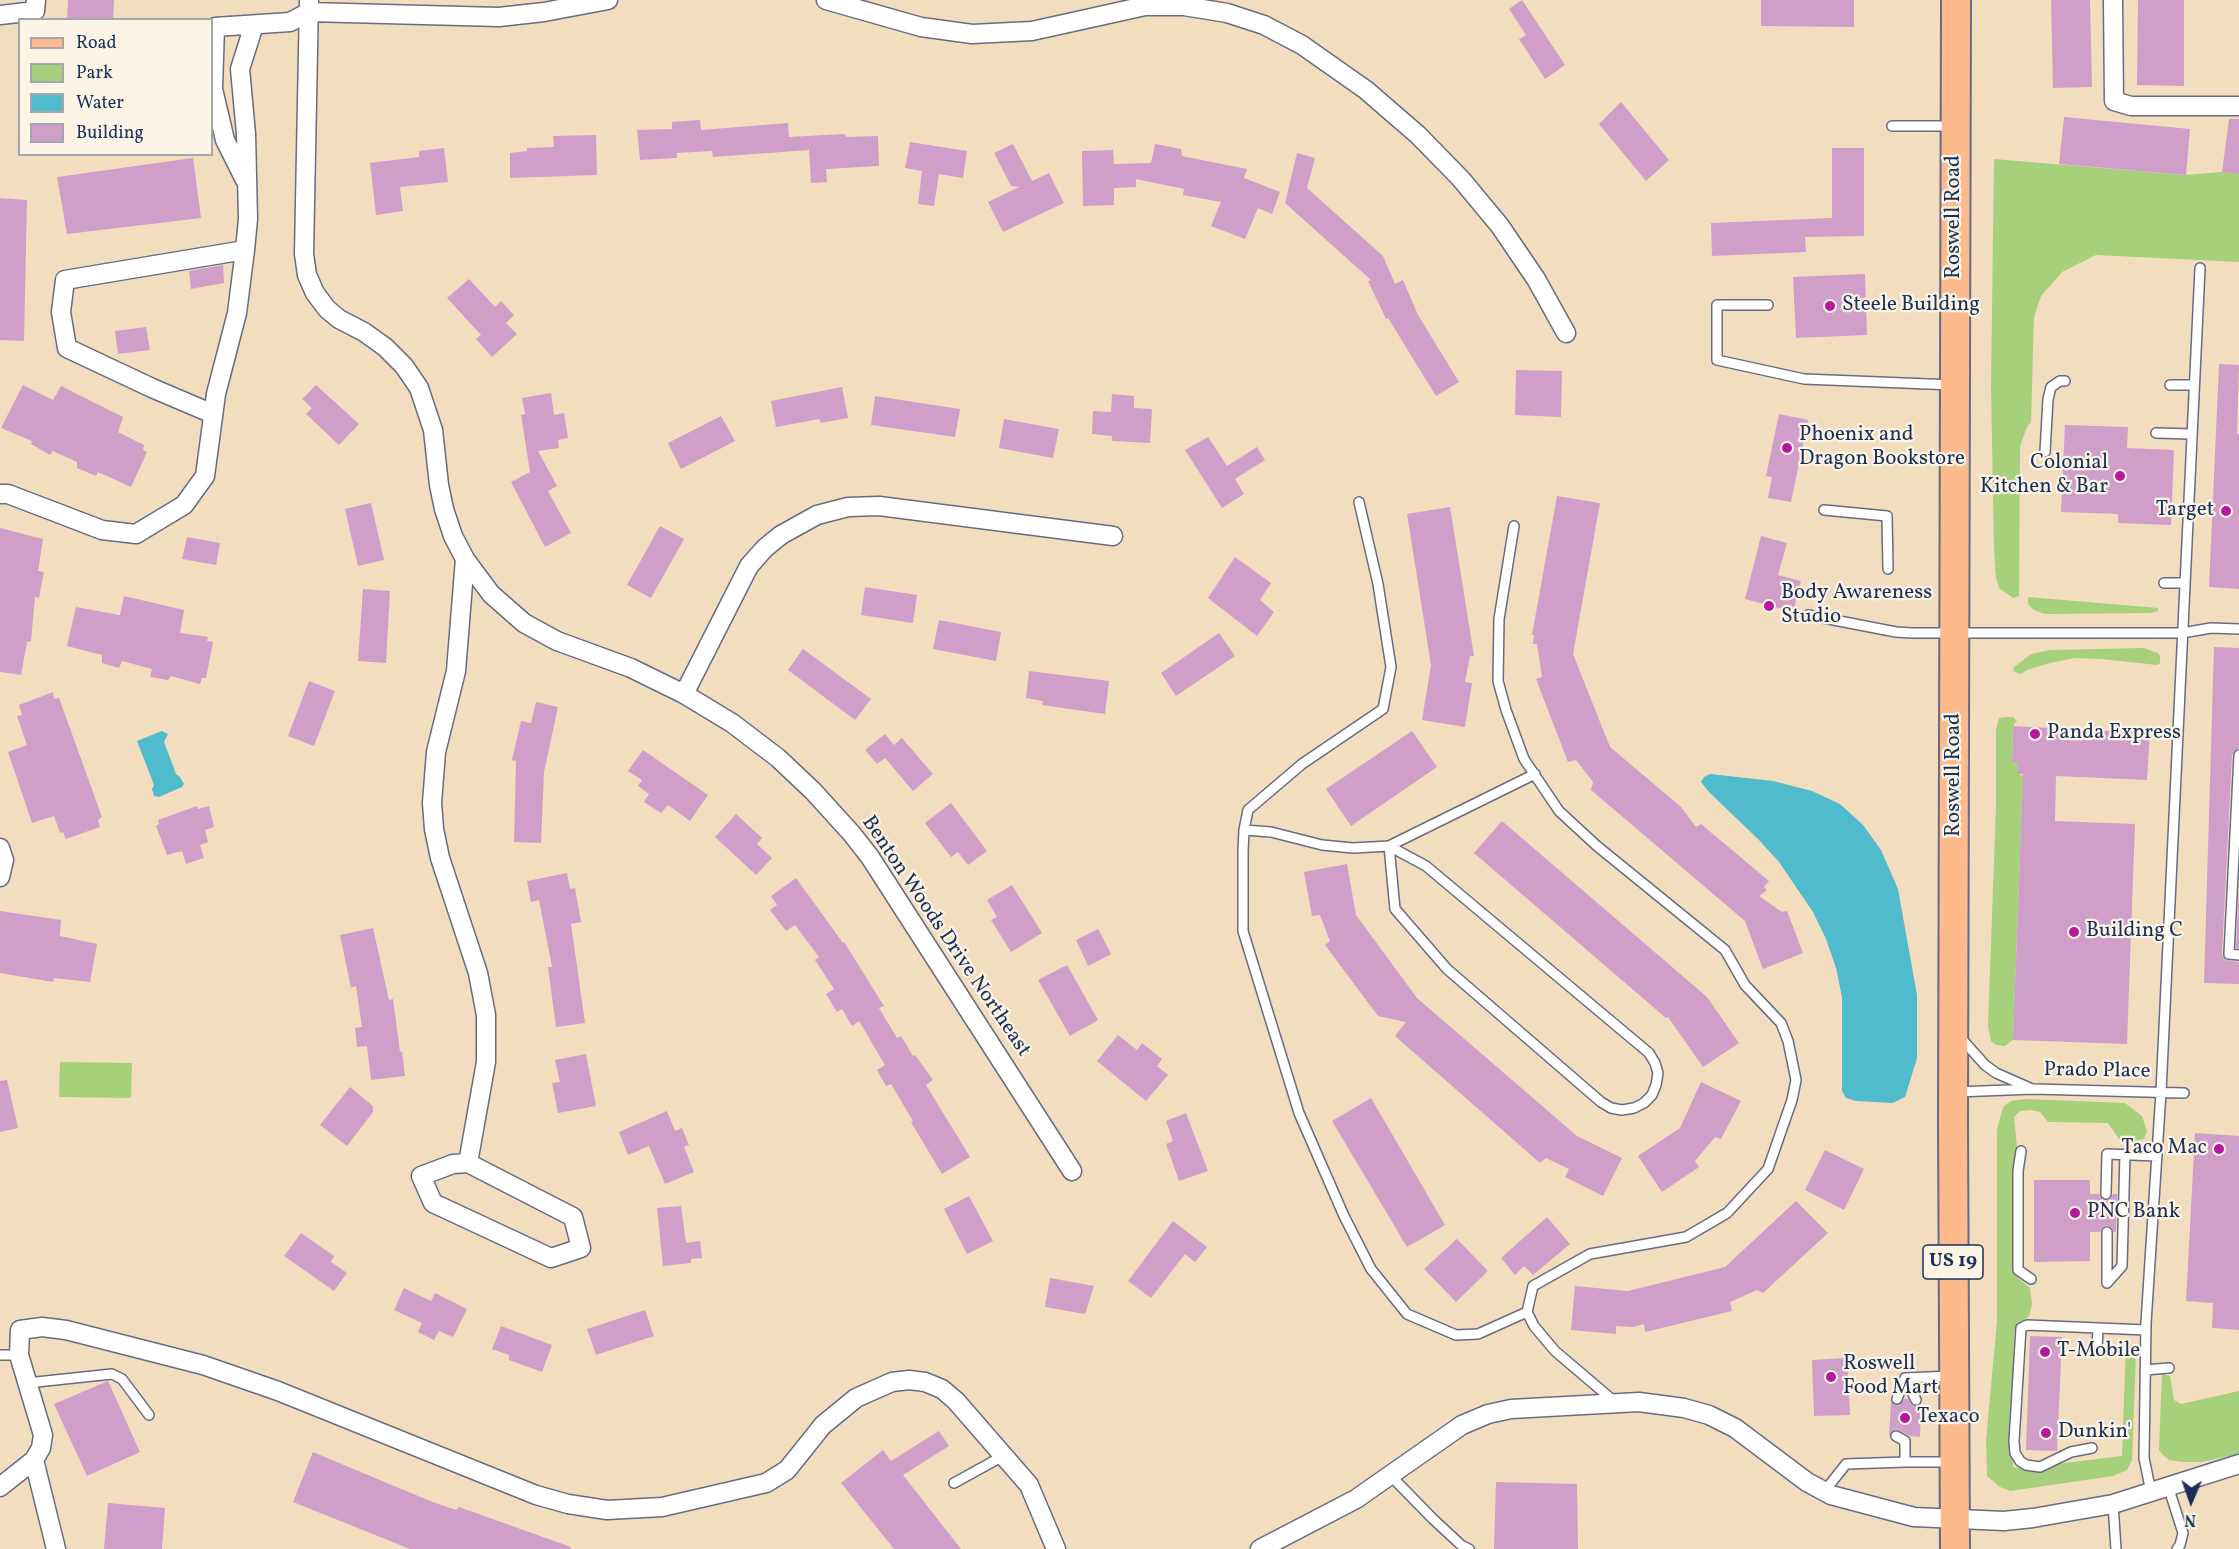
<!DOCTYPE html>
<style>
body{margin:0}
#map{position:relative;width:2239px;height:1549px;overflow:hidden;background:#f3ddbf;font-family:Vollkorn,serif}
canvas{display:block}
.legend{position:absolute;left:18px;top:18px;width:195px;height:138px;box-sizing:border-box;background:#fcf5e5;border:2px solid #a2a6af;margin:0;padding:8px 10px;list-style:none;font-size:18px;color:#1b2f5e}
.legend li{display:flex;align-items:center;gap:12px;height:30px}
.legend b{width:30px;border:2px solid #a2a6af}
.north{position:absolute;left:2161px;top:1471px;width:60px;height:60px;-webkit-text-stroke:4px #fcf5e5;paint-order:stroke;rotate:182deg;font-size:16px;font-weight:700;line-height:24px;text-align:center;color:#1b2f5e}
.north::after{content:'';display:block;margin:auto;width:21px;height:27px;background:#1b2f5e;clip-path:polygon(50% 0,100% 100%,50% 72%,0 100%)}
</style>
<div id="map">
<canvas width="2239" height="1549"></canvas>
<ul class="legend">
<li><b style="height:8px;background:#fcba8d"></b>Road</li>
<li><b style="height:16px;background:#a6d07c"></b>Park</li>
<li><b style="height:16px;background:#50bbcc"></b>Water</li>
<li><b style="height:16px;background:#cf9fca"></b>Building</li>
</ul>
<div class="north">N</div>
</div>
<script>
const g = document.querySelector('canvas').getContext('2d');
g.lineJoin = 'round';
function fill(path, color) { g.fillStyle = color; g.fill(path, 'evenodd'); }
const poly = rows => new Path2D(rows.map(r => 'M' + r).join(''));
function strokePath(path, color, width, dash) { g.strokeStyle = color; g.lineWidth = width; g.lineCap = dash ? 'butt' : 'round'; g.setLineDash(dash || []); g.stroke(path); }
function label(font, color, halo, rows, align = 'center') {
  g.font = font + ' Vollkorn,serif'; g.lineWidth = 4.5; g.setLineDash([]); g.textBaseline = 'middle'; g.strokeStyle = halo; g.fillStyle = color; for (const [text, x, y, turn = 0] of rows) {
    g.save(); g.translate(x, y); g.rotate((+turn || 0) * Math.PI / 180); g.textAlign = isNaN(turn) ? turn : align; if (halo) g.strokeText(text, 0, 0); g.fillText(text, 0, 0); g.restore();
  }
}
const green = poly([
 [1994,159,2185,175,2222,172,2239,174,2239,262,2096,255,2062,272,2041,296,2034,317,2031,422,2026,429,2020,447,2019,596,2013,598,1999,588,1996,578,1994,550,1991,386],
 [2028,597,2158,608,2158,611,2151,613,2045,614,2034,610,2028,604],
 [2144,648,2158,653,2160,656,2160,663,2157,665,2102,659,2075,658,2050,663,2027,670,2021,674,2014,672,2013,668,2031,654,2050,650],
 [2008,717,2013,717,2017,721,2013,726,2012,762,2018,763,2018,774,2023,776,2013,1040,2005,1046,1996,1045,1991,1041,1988,1026,1996,806,1996,730,1999,718],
 [60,1062,132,1063,131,1098,59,1097],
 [2025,1099,2125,1103,2142,1116,2147,1131,2144,1139,2128,1142,2119,1139,2108,1123,2048,1122,2040,1112,2031,1110,2020,1111,2014,1117,2017,1147,2015,1271,2018,1278,2030,1288,2032,1304,2029,1316,2016,1327,2014,1335,2013,1467,2042,1470,2057,1464,2122,1456,2126,1341,2134,1347,2136,1354,2132,1460,2127,1470,2113,1476,2010,1491,2000,1487,1987,1476,1986,1440,1997,1321,1997,1129,2003,1107,2011,1101],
 [2162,1374,2170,1376,2174,1400,2181,1404,2239,1391,2239,1454,2202,1462,2182,1462,2169,1460,2163,1455,2159,1450]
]);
const water = poly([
 [162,731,168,734,164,742,176,774,180,777,184,784,182,787,159,797,154,796,152,789,154,785,137,741],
 [1710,774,1773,781,1812,791,1840,804,1863,825,1881,850,1898,889,1917,995,1917,1058,1905,1097,1893,1103,1856,1101,1846,1098,1842,1091,1842,997,1836,968,1826,939,1813,912,1779,862,1759,840,1709,792,1701,782,1704,777]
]);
const building = poly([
 [68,0,114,0,113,20,67,20],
 [1522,0,1565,65,1545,79,1519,39,1526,35,1509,9],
 [1761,0,1854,0,1854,27,1761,26],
 [2051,0,2090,0,2092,87,2053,88],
 [2138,0,2184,0,2184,86,2137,85],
 [1621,102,1669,160,1646,181,1599,124],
 [2064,117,2190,129,2186,175,2059,164],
 [2229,119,2239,119,2239,174,2222,172],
 [700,120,701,130,788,123,789,137,844,134,847,137,878,136,879,166,826,169,827,182,811,183,809,150,713,157,712,151,677,153,677,158,640,160,637,130,672,129,672,122],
 [596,135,597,175,510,178,510,153,527,151,527,148,554,147,553,136],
 [910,142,967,151,963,178,939,174,934,206,918,204,922,171,905,168],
 [1013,144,1032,181,1049,173,1064,203,1003,232,988,202,1019,187,1011,186,994,153],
 [1155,144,1181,149,1182,156,1247,169,1244,178,1280,192,1272,214,1258,208,1245,239,1211,226,1221,202,1183,195,1184,189,1136,179,1136,187,1114,188,1114,205,1083,206,1082,151,1113,150,1114,164,1151,163],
 [444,148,448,182,400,187,403,211,376,215,370,163,419,157,419,151],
 [1832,148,1864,148,1864,236,1805,237,1806,252,1712,256,1711,223,1832,218],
 [1297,153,1315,158,1307,188,1383,256,1395,284,1403,280,1418,315,1459,382,1436,396,1388,318,1386,319,1368,281,1371,280,1285,203],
 [193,158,201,218,67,234,57,177],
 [0,198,27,200,24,341,0,340],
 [223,265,224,283,191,289,189,271],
 [1865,274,1867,335,1796,338,1793,277],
 [469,279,495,307,501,301,514,315,506,323,517,334,492,357,476,339,481,335,447,298],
 [146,327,150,350,118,354,115,331],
 [2219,364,2239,365,2237,434,2239,434,2239,589,2209,587],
 [1516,370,1562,371,1561,417,1515,415],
 [23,385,53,400,61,386,123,417,118,432,144,445,143,450,147,452,131,487,98,472,96,476,77,468,77,462,53,451,50,455,31,444,32,441,1,428],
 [316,385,359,424,339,445,306,414,312,408,302,399],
 [842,387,848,418,821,423,819,419,776,427,771,401],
 [551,393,554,415,564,413,568,438,558,440,559,448,538,451,557,486,548,491,571,533,545,547,511,482,530,472,521,415,525,414,522,398],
 [1112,394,1134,396,1134,408,1152,409,1150,443,1112,441,1112,436,1092,434,1093,411,1111,412],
 [875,396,960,409,955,437,871,425],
 [1779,414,1808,420,1791,502,1768,498,1772,477,1766,476],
 [721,416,735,441,681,469,668,443],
 [1004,419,1059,429,1053,458,999,448],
 [2065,425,2128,427,2127,448,2174,450,2171,525,2118,523,2118,514,2061,512],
 [1208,437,1227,466,1257,447,1265,460,1235,479,1244,494,1222,508,1185,450],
 [1557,496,1600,503,1573,654,1610,747,1681,807,1696,827,1701,824,1769,881,1764,887,1767,890,1759,896,1782,912,1787,911,1803,953,1763,969,1745,921,1591,790,1593,782,1576,760,1568,762,1536,679,1542,677,1537,644,1533,644,1534,635,1532,635],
 [371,503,384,560,358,566,345,509],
 [1450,507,1474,656,1470,656,1465,682,1472,683,1465,727,1422,720,1431,665,1407,514],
 [660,526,684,539,651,598,627,585],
 [0,528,43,539,38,571,44,572,39,598,35,597,31,641,27,642,21,675,0,672],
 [1761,536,1787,543,1778,575,1801,581,1793,612,1745,599],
 [187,537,220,543,216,565,182,559],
 [1235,557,1271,583,1260,600,1274,612,1257,636,1208,598],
 [865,587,917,595,913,623,861,615],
 [363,589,390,591,386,663,358,661],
 [124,596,184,610,180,633,208,637,207,641,213,642,206,678,202,678,200,684,171,676,168,680,150,677,152,669,122,661,119,668,102,663,102,655,67,646,76,607,120,615],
 [939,620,1001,632,996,661,933,649],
 [1219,633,1235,656,1176,696,1161,673],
 [2214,647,2239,648,2239,748,2234,751,2232,755,2222,954,2226,960,2239,962,2239,984,2204,983],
 [803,649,871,699,855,720,788,670],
 [1029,671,1109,681,1105,714,1042,705,1043,701,1026,698],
 [309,681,335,691,314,746,288,736],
 [53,692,54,699,59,698,102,817,98,820,100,827,66,839,63,832,60,833,54,816,32,823,8,752,27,745,17,716,22,715,19,705],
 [536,702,558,707,544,772,541,843,514,842,516,761,512,760,521,721,531,723],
 [2013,726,2150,733,2147,780,2056,776,2055,821,2135,824,2127,1044,2013,1040,2023,774,2018,774,2018,763,2012,762],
 [1412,731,1437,767,1351,826,1326,789],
 [885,734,894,745,902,738,933,774,913,791,885,758,877,764,865,750],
 [643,750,708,795,690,821,668,805,661,813,644,802,649,794,638,786,642,780,628,771],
 [951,803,987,851,968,865,958,852,951,857,925,823],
 [197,806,198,809,209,806,214,827,205,830,208,842,200,845,204,858,186,864,182,851,167,855,156,826,159,824,158,820],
 [736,814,762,838,757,844,772,858,756,875,715,837],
 [1502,821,1707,997,1739,1043,1703,1067,1668,1017,1666,1018,1474,853],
 [1347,864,1356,915,1417,998,1577,1136,1622,1158,1603,1196,1565,1177,1569,1169,1546,1158,1540,1163,1395,1036,1406,1022,1378,1016,1325,945,1330,941,1320,915,1312,916,1304,872],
 [567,873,570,889,575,888,581,922,571,924,585,1023,556,1027,548,967,552,967,539,900,531,902,527,881],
 [796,878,843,943,844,942,884,1006,879,1008,897,1038,901,1036,913,1056,915,1055,933,1080,926,1085,970,1157,942,1174,911,1122,913,1121,891,1084,886,1086,877,1070,885,1065,859,1021,852,1026,842,1009,837,1012,826,994,834,989,815,960,819,957,795,925,786,931,770,910,777,905,771,896],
 [1012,885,1042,933,1011,952,991,920,997,917,987,900],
 [2239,890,2239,948,2236,948],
 [0,911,61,920,60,936,97,944,90,982,54,978,53,982,0,973],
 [373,928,389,1000,393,999,400,1052,402,1051,405,1076,371,1080,367,1046,357,1047,355,1028,362,1027,356,986,351,988,340,935],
 [1098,929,1111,954,1088,966,1076,940],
 [1067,965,1098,1020,1070,1036,1038,980],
 [1118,1035,1137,1050,1142,1043,1162,1059,1157,1066,1168,1075,1146,1101,1097,1061],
 [586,1054,596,1106,558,1113,552,1083,560,1082,555,1060],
 [7,1080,18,1128,0,1132,0,1081],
 [1701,1082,1741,1101,1721,1139,1715,1137,1695,1161,1699,1167,1662,1192,1638,1156,1680,1128],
 [350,1087,373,1106,373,1112,347,1146,320,1125],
 [1371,1098,1445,1225,1407,1247,1332,1121],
 [667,1111,675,1131,682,1128,689,1145,684,1147,694,1172,665,1184,649,1146,628,1155,619,1132],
 [1186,1113,1208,1171,1179,1181,1166,1144,1173,1141,1166,1121],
 [2195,1133,2239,1136,2239,1330,2212,1328,2213,1303,2186,1301],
 [1825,1150,1864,1169,1844,1210,1805,1190],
 [2034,1180,2090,1180,2090,1194,2099,1194,2102,1199,2106,1201,2111,1198,2113,1194,2117,1194,2116,1232,2114,1232,2111,1227,2106,1225,2102,1228,2100,1232,2090,1232,2090,1261,2034,1262],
 [969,1196,993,1241,967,1254,944,1209],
 [1796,1201,1828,1233,1763,1293,1757,1290,1730,1302,1732,1311,1645,1332,1644,1324,1633,1327,1616,1326,1616,1334,1571,1330,1575,1286,1628,1291,1725,1267],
 [681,1206,686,1243,700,1241,702,1258,691,1259,691,1263,663,1266,657,1208],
 [1547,1217,1570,1244,1533,1275,1524,1266,1515,1275,1501,1258],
 [1173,1221,1207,1247,1195,1262,1185,1254,1151,1298,1128,1281],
 [301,1233,334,1256,331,1262,347,1273,334,1291,284,1256],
 [1457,1239,1488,1271,1456,1302,1424,1269],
 [1050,1278,1094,1286,1085,1314,1045,1307],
 [404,1288,431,1301,435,1293,467,1309,453,1337,439,1331,434,1340,418,1332,422,1323,394,1310],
 [645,1310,654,1336,596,1355,587,1329],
 [501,1326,552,1345,542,1372,509,1360,509,1355,492,1349],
 [2030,1336,2062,1337,2057,1451,2026,1450],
 [1847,1358,1850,1415,1814,1416,1812,1360],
 [108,1381,140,1452,87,1476,54,1404],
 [1904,1399,1908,1399,1913,1406,1921,1405,1920,1437,1910,1436,1896,1429,1892,1431,1889,1436,1891,1402,1899,1406],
 [939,1431,949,1446,903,1475,961,1549,894,1549,841,1483,883,1450,891,1461],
 [313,1452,430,1501,456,1510,459,1507,571,1547,571,1549,410,1549,293,1502],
 [1496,1482,1577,1484,1578,1549,1494,1549],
 [108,1503,165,1508,162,1549,104,1549]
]);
const lane = poly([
 [1892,126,1953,126],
 [1768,305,1717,305,1717,360,1804,379,1953,385],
 [2170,385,2193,385],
 [2156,433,2191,434],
 [2045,452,2048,399,2051,387,2060,381,2065,381],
 [1359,502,1378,584,1391,667,1383,709,1302,764,1248,810,1244,830,1243,851,1243,931,1299,1113,1344,1216,1371,1269,1407,1314,1456,1335,1478,1334,1527,1312,1534,1326,1555,1351,1615,1402],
 [1824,510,1887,516,1888,569],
 [1514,526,1499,619,1498,681,1506,710,1524,759,1559,811,1597,846,1725,950,1745,985,1781,1023,1788,1041,1796,1080,1792,1100,1768,1169,1727,1213,1686,1237,1590,1254,1533,1286,1527,1312],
 [2164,583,2184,583],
 [1808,615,1896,632,1912,633,2182,633,2211,628,2239,629],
 [2239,755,2229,954,2239,955],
 [1244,830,1271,832,1322,845,1353,848,1389,846,1535,774],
 [1389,846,1426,866,1649,1053,1655,1063,1658,1073,1656,1085,1652,1095,1644,1103,1634,1108,1622,1110,1611,1108,1601,1102,1447,969,1395,909,1389,846],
 [1960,1037,1985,1065,1996,1073,2030,1088],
 [1957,1092,2033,1089,2184,1093],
 [2021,1151,2018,1171,2018,1270,2031,1279],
 [2106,1194,2107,1154,2157,1156],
 [2107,1232,2107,1283],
 [2107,1283,2122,1266,2125,1154],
 [2097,1349,2098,1328],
 [0,1355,19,1355],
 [2145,1370,2169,1368],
 [1905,1378,1916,1400],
 [27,1383,112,1374,122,1379,149,1415],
 [1897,1399,1905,1378,1951,1376],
 [2092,1448,2071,1452,2040,1467,2026,1465,2020,1461,2015,1453,2014,1441,2021,1328,2027,1325,2146,1330],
 [1905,1462,1950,1462],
 [1390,1475,1433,1519,1461,1545,1469,1549],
 [954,1483,1003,1456],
 [2168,1486,2183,1533,2180,1545,2177,1549],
 [1824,1492,1846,1464,1905,1462,1905,1441,1896,1436],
 [2151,1492,2144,1458,2146,1323,2161,1092,2200,268],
 [2113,1504,2116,1549]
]);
const street = poly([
 [309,0,304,254,307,275,315,293,327,309,339,319,364,332,385,347,404,366,419,388,433,430,439,485,444,509,453,536,465,559,491,594,524,623,557,641,631,668,684,694,732,723,778,758,813,791,852,834,870,857,1072,1171],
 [826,0,921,27,972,34,1032,31,1145,6,1184,6,1227,13,1264,25,1302,45,1366,90,1418,135,1461,179,1500,226,1536,279,1566,333],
 [2113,0,2114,101,2131,106,2239,106],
 [0,15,35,11,36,0],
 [245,180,225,140,213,89,215,27,290,22,309,12,499,17,544,12,608,0],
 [213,414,152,388,67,348,61,312,65,280,245,250],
 [0,494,8,494,102,530,136,534,184,505,205,476,216,394,237,313,245,250,248,219,246,134,240,69,254,25],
 [465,559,456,671,436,752,432,803,434,829,440,858,478,973,486,1015,486,1062,468,1163,573,1217,581,1248,551,1258,433,1203,421,1176,453,1164,468,1163],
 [684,694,749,566,765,548,781,535,817,515,848,507,879,506,1113,536],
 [0,848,4,860,0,877],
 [0,1487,34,1460],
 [56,1549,34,1460,41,1448,43,1435,19,1355,20,1330,42,1327,66,1330,203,1365,278,1391,536,1495,568,1504,607,1510,662,1507,766,1483,787,1470,823,1425,856,1398,892,1382,909,1380,925,1382,942,1389,956,1401,1029,1485,1056,1549],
 [1260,1549,1356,1499,1462,1425,1488,1414,1511,1409,1639,1402,1684,1408,1709,1415,1735,1428,1807,1482,1831,1495,1914,1517,2004,1521,2033,1518,2113,1504,2239,1464]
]);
const primary = poly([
 [1955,1549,1953,1121,1956,0]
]);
const markers = [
 [1830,306,6,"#b5179e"],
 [1787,448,6,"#b5179e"],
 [2120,476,6,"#b5179e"],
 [2226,511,6,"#b5179e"],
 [1769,606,6,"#b5179e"],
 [2035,734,6,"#b5179e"],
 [2074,932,6,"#b5179e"],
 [2219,1149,6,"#b5179e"],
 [2075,1213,6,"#b5179e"],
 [2045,1352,6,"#b5179e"],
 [1831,1377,6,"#b5179e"],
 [1905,1418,6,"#b5179e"],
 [2046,1433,6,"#b5179e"]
];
const shields = [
 [1953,1262,60]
];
const shieldNames = [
 ["US 19",1953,1262]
];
const streetNames = [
 ["Roswell Road",1955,217,-90],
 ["Roswell Road",1955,775,-90],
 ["Benton Woods Drive Northeast",945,937,56],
 ["Prado Place",2097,1072,1]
];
const poiNames = [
 ["Steele Building",1842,306],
 ["Phoenix and",1799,436],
 ["Dragon Bookstore",1799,460],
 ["Colonial",2108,464,"right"],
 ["Kitchen & Bar",2108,488,"right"],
 ["Target",2214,511,"right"],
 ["Body Awareness",1781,594],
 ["Studio",1781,618],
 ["Panda Express",2047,734],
 ["Building C",2086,932],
 ["Taco Mac",2207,1149,"right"],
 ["PNC Bank",2087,1213],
 ["T-Mobile",2057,1352],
 ["Roswell",1843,1365],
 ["Food Mart",1843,1389],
 ["Texaco",1917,1418],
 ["Dunkin'",2058,1433]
];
fill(green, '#a6d07c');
fill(water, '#50bbcc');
fill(building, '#cf9fca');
strokePath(lane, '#676c80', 12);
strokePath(street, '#676c80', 21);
strokePath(primary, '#676c80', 32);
strokePath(lane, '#fff', 9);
strokePath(street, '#fff', 18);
strokePath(primary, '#fcba8d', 28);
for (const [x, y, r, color] of markers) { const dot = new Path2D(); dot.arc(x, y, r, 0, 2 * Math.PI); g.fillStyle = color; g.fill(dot); strokePath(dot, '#fcf5e5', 2); }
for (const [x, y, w] of shields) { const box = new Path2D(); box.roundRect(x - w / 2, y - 17, w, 34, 4.5); g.fillStyle = '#fcf5e5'; g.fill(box); strokePath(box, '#1b2f5e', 1.5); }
label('bold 20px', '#1b2f5e', null, shieldNames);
label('21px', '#1b2f5e', '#fcf5e5', streetNames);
label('21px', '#1b2f5e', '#fcf5e5', poiNames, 'left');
</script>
